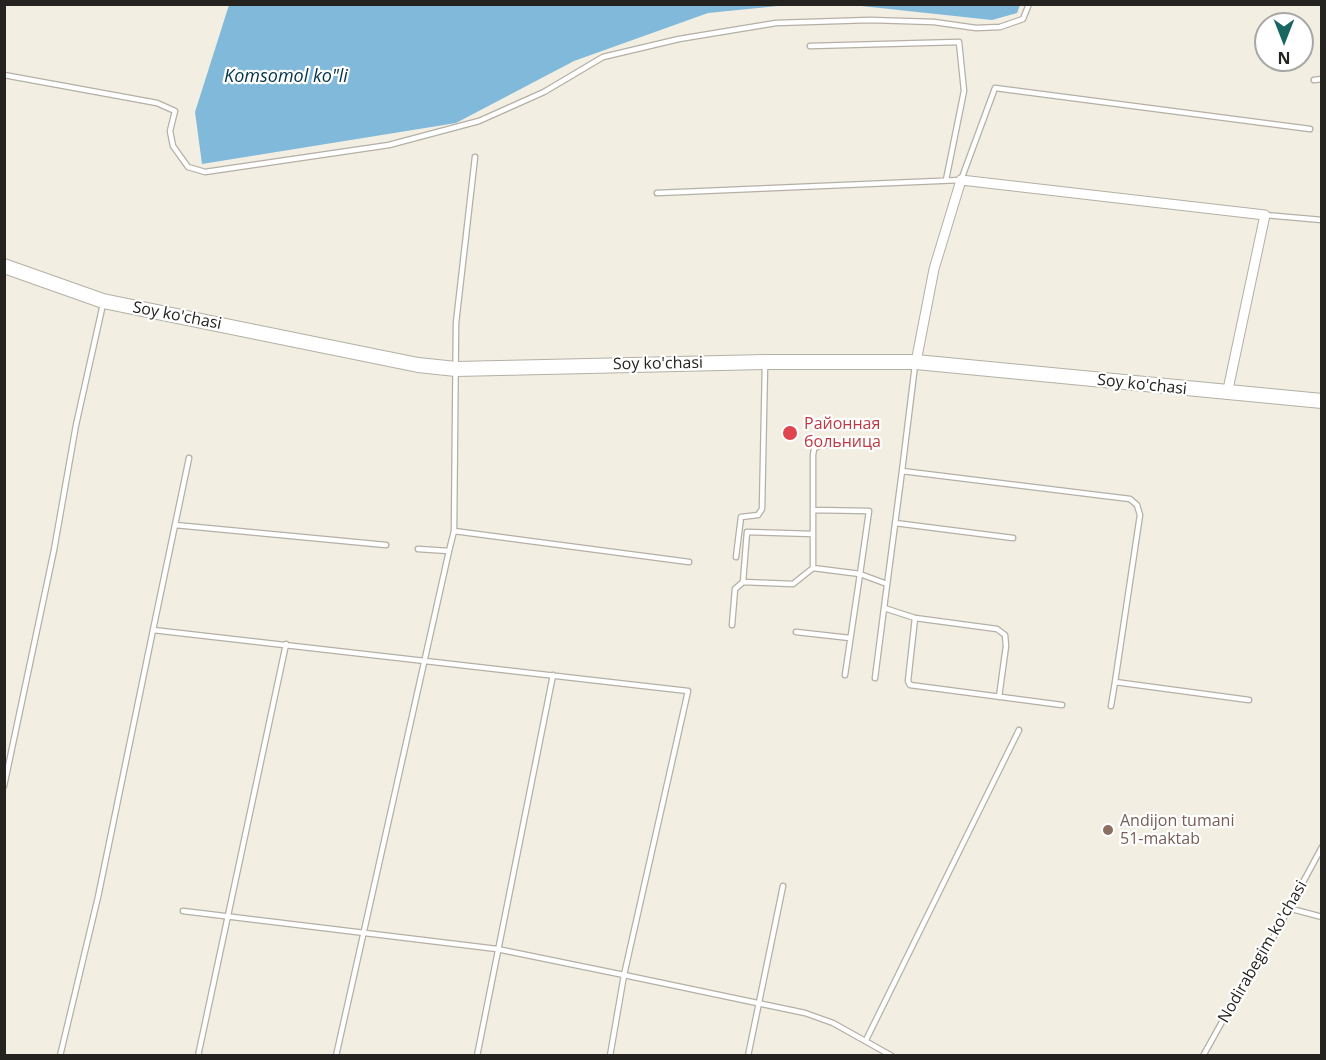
<!DOCTYPE html>
<meta charset="utf-8">
<style>
body{margin:0}
#map{position:relative;width:1326px;height:1060px;overflow:hidden;background:#f2eee2;font-family:"Open Sans",sans-serif}
canvas{display:block}
.frame{position:absolute;inset:0;border:6px solid #24231f;pointer-events:none}
.north{position:absolute;left:1254px;top:12px;width:60px;height:60px;box-sizing:border-box;background:#fff;border:2px solid #a7a7a5;border-radius:50%;rotate:180deg;font-size:16px;font-weight:700;line-height:24px;text-align:center;color:#24231f}
.north::after{content:'';display:block;margin:auto;width:21px;height:27px;background:#186661;clip-path:polygon(50% 0,100% 100%,50% 72%,0 100%)}
</style>
<div id="map">
<canvas width="1326" height="1060"></canvas>
<div class="frame"></div>
<div class="north">N</div>
</div>
<script>
const g = document.querySelector('canvas').getContext('2d');
g.lineJoin = 'round';
function fill(path, color) { g.fillStyle = color; g.fill(path, 'evenodd'); }
const poly = rows => new Path2D(rows.map(r => 'M' + r).join(''));
function strokePath(path, color, width, dash) { g.strokeStyle = color; g.lineWidth = width; g.lineCap = dash ? 'butt' : 'round'; g.setLineDash(dash || []); g.stroke(path); }
function label(font, color, halo, rows, align = 'center') {
  g.font = font + ' "Open Sans",sans-serif'; g.lineWidth = 4.5; g.setLineDash([]); g.textBaseline = 'middle'; g.strokeStyle = halo; g.fillStyle = color; for (const [text, x, y, turn = 0] of rows) {
    g.save(); g.translate(x, y); g.rotate((+turn || 0) * Math.PI / 180); g.textAlign = isNaN(turn) ? turn : align; if (halo) g.strokeText(text, 0, 0); g.fillText(text, 0, 0); g.restore();
  }
}
const water = poly([
 [229,5,229,4,1020,5,1017,13,992,20,852,5,778,6,708,13,574,61,456,123,202,164,195,112]
]);
const service = poly([
 [810,46,959,42,964,91,946,180],
 [4,75,157,103,175,111,170,131,173,146,188,167,205,172,389,145,479,121,544,92,603,57,679,39,776,23,870,20,934,22,976,28,1000,27,1023,19,1029,4],
 [1314,80,1322,79],
 [657,193,961,180,995,88,1310,129],
 [1265,215,1322,220],
 [915,365,902,471,1130,499,1137,505,1140,515,1115,682,1249,700],
 [902,471,884,608,915,618,997,629,1005,635,1006,646,999,697],
 [813,510,869,511,860,574,813,568,813,455,814,449,820,445,839,445],
 [895,523,1013,538],
 [175,525,386,545],
 [454,531,689,562],
 [813,534,747,532,743,582,793,584,813,568],
 [418,549,449,551,454,531,456,323,475,157],
 [736,557,741,517,758,515,762,509,765,365],
 [915,618,908,681,910,685,1062,705],
 [732,625,735,589,743,582],
 [153,630,189,458],
 [796,632,850,638],
 [845,675,860,574,887,584],
 [875,678,884,608],
 [1111,706,1115,682],
 [4,786,54,550,76,425,103,304],
 [1288,908,1322,917],
 [183,911,497,949,624,975,805,1013,833,1023,892,1056],
 [866,1040,1019,730],
 [60,1056,98,897,153,630,688,691,624,975,610,1056],
 [198,1056,286,644],
 [336,1056,449,551],
 [477,1056,553,675],
 [748,1056,783,886],
 [1203,1056,1237,995,1261,960,1322,847]
]);
const minor = poly([
 [916,362,934,269,961,180,1265,215,1227,394]
]);
const secondary = poly([
 [4,266,103,301,418,365,456,369,765,362,916,362,1322,401]
]);
const markers = [
 [790,433,8,"#e0444e"],
 [1108,830,6,"#8d6e63"]
];
const streetNames = [
 ["Soy ko'chasi",177,316,11],
 ["Soy ko'chasi",658,364,-1],
 ["Soy ko'chasi",1142,385,6],
 ["Nodirabegim ko'chasi",1263,952,-60]
];
const healthNames = [
 ["Районная",804,424],
 ["больница",804,442]
];
const educationNames = [
 ["Andijon tumani",1120,821],
 ["51-maktab",1120,839]
];
const waterNames = [
 ["Komsomol ko\"li",286,77]
];
fill(water, '#81b9db');
strokePath(service, '#b5b0a6', 7);
strokePath(minor, '#b5b0a6', 11);
strokePath(secondary, '#b5b0a6', 16);
strokePath(service, '#fff', 4.5);
strokePath(minor, '#fff', 9);
strokePath(secondary, '#fff', 14);
for (const [x, y, r, color] of markers) { const dot = new Path2D(); dot.arc(x, y, r, 0, 2 * Math.PI); g.fillStyle = color; g.fill(dot); strokePath(dot, '#fff', 2); }
label('16px', '#24231f', '#fff', streetNames);
label('16px', '#be3a42', '#fff', healthNames, 'left');
label('16px', '#785e54', '#fff', educationNames, 'left');
label('italic 18px', '#01334a', '#fff', waterNames);
</script>
